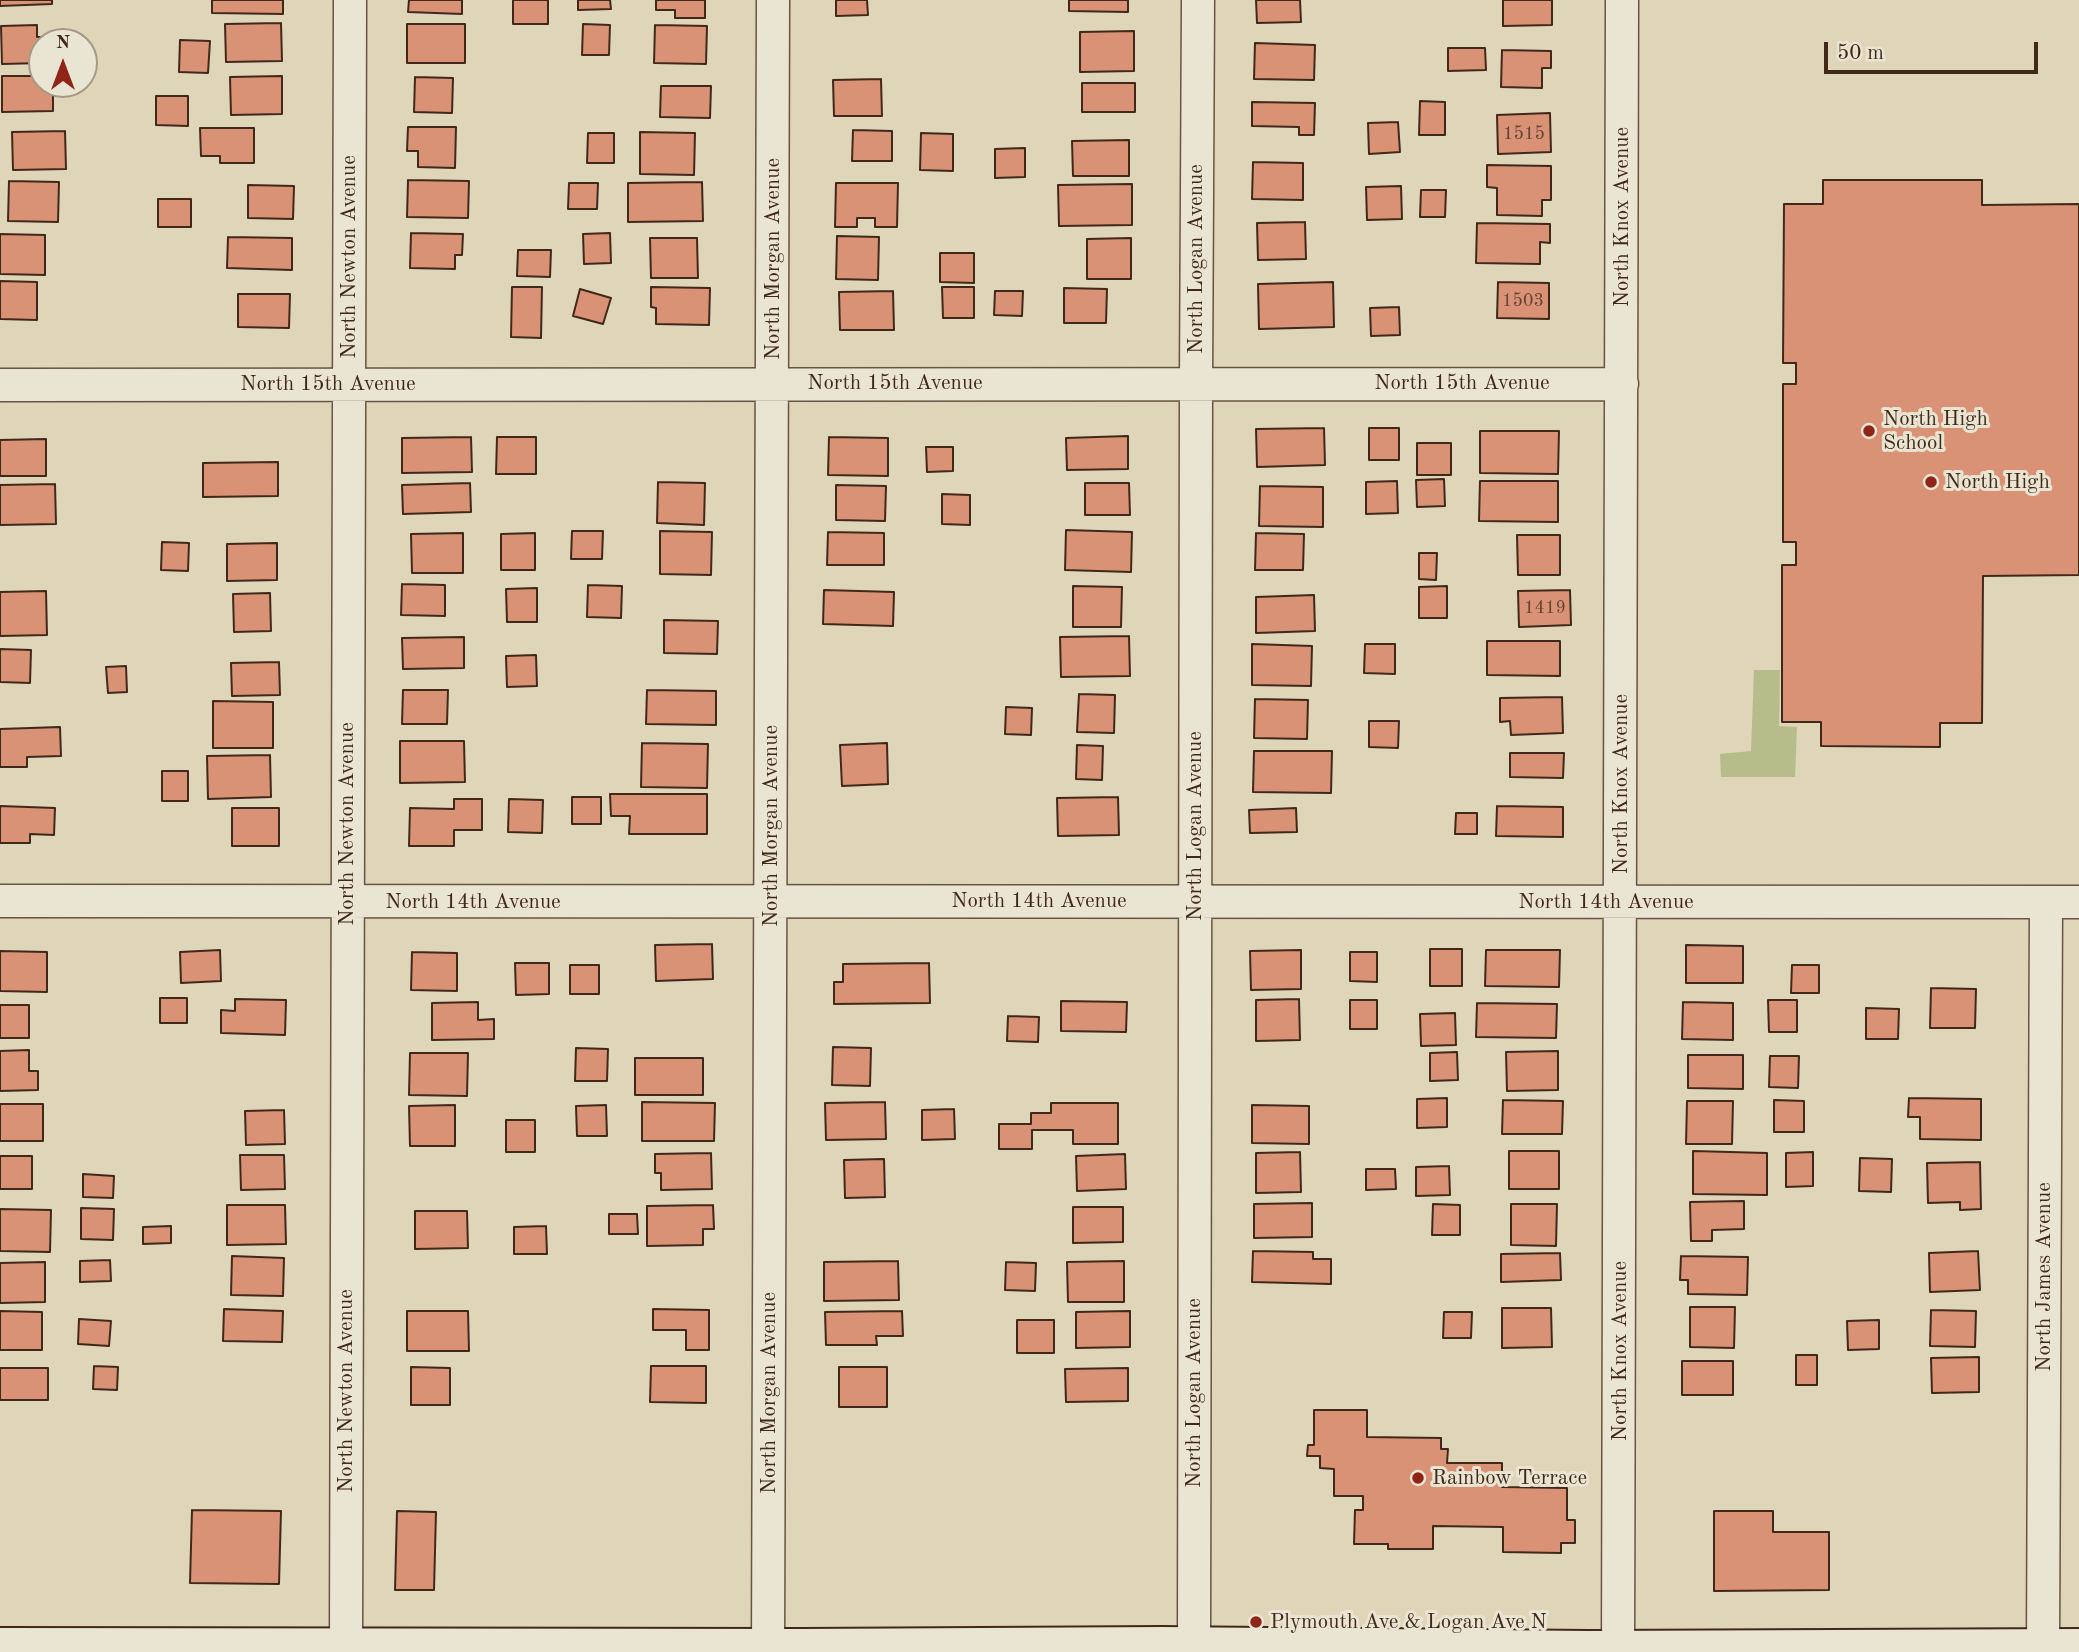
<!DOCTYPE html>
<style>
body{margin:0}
#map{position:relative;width:2079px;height:1652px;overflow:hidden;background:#dfd5b9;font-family:"Old Standard TT",serif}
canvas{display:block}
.north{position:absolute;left:28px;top:28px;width:70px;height:70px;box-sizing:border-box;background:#eae4d2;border:2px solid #a69988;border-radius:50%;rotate:0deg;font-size:19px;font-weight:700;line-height:28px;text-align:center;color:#41291a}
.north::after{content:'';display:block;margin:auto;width:24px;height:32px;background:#8f2418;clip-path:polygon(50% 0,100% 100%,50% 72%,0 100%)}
.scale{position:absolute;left:1824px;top:42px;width:214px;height:32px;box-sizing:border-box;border:4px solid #41291a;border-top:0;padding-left:9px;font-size:21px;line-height:24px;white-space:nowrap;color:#41291a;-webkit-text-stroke:5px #eae4d2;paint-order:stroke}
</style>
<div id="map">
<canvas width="2079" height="1652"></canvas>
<div class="north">N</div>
<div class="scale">50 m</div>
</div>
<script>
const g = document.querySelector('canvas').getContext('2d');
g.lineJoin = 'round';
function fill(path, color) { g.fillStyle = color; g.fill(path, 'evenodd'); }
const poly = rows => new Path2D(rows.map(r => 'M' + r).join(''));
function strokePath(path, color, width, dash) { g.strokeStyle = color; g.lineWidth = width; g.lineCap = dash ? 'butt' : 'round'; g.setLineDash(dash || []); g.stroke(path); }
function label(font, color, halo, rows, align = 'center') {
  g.font = font + ' "Old Standard TT",serif'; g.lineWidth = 6; g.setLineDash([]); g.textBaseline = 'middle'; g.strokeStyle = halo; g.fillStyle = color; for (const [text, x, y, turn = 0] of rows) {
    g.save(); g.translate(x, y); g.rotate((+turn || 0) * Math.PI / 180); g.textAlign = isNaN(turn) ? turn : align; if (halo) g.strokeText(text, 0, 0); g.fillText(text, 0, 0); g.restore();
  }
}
const green = poly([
 [1754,670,1780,670,1779,726,1797,727,1795,777,1721,777,1720,754,1751,751]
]);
const building = poly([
 [0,0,52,0,52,4,0,6,0,0],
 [212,0,283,0,283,14,212,13,212,0],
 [409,0,462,0,462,14,408,12,409,0],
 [513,0,548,0,548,24,513,24,513,0],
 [578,0,610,0,611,9,578,10,578,0],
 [656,0,705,0,705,18,675,18,675,10,656,10,656,0],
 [836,0,867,0,868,15,836,16,836,0],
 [1069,0,1128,0,1128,12,1069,11,1069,0],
 [1256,0,1300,0,1301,22,1257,23,1256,0],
 [1503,0,1552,0,1552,25,1503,26,1503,0],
 [281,23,282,61,226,62,225,24,281,23],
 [407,24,465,24,465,63,407,63,407,24],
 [583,24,610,25,609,55,582,55,583,24],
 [37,25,37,37,55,37,55,42,42,42,42,63,2,64,1,26,37,25],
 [655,25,707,26,706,64,654,63,655,25],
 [1134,31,1134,71,1080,72,1080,32,1134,31],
 [180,40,210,41,208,73,179,72,180,40],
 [1255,43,1315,45,1314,80,1254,79,1255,43],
 [1448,48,1485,48,1486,70,1448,71,1448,48],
 [1502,50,1551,51,1551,68,1542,68,1542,88,1501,87,1502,50],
 [2,76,42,76,42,84,53,84,53,111,2,112,2,76],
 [282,76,282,114,231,115,230,77,282,76],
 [415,77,453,78,452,113,414,112,415,77],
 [881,79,882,116,834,116,833,80,881,79],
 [1082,83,1135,83,1135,112,1082,112,1082,83],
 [661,86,711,86,710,118,660,117,661,86],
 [156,96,188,96,188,126,156,125,156,96],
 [1420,101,1445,102,1445,135,1419,135,1420,101],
 [1252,102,1315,103,1314,135,1299,135,1299,127,1252,126,1252,102],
 [1550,113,1551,152,1498,154,1497,115,1550,113],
 [1398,122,1400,152,1369,154,1368,123,1398,122],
 [408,127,456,127,455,168,418,167,418,151,407,151,408,127],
 [200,128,254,128,254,163,220,163,220,156,201,156,200,128],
 [853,130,892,131,892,161,852,161,853,130],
 [65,131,66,169,13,170,12,132,65,131],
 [640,132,695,133,694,175,640,174,640,132],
 [588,133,614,133,614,163,587,163,588,133],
 [921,133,953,134,953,171,920,170,921,133],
 [1129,140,1129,176,1073,176,1072,141,1129,140],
 [1025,148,1025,177,995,178,995,149,1025,148],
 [1253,162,1303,163,1303,200,1252,199,1253,162],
 [1487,165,1551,166,1551,200,1542,200,1542,216,1497,215,1497,188,1487,187,1487,165],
 [408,180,469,181,468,218,407,217,408,180],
 [1823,180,1982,180,1982,205,2079,204,2079,575,1983,576,1982,723,1940,723,1940,747,1821,746,1821,722,1782,722,1782,565,1796,565,1796,542,1783,542,1783,384,1796,384,1796,363,1783,363,1784,204,1823,204,1823,180],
 [9,181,59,182,58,222,8,221,9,181],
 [702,182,703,221,628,222,628,183,702,182],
 [569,183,598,183,597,209,568,209,569,183],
 [836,183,898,183,897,227,875,227,875,218,857,218,857,227,835,227,836,183],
 [1132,184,1132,225,1059,226,1058,185,1132,184],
 [248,185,294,186,293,219,248,218,248,185],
 [1401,186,1402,219,1367,220,1366,187,1401,186],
 [1421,190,1446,190,1445,217,1420,217,1421,190],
 [158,199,191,199,191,227,158,227,158,199],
 [1305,222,1306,259,1258,260,1257,223,1305,222],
 [1477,223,1550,224,1550,243,1540,242,1540,264,1476,263,1477,223],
 [411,233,463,234,462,255,455,255,455,269,410,268,411,233],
 [610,233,611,263,584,264,583,234,610,233],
 [0,234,45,235,45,275,0,274,0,234],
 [837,236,879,237,878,280,836,279,837,236],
 [228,237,292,238,292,270,227,268,228,237],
 [650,238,697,238,698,278,651,278,650,238],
 [1131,238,1131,279,1087,279,1087,239,1131,238],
 [518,250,551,250,550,277,517,276,518,250],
 [940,253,974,253,974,283,940,282,940,253],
 [0,281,37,282,37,320,0,319,0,281],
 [1333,282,1334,327,1259,329,1258,284,1333,282],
 [1498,282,1549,283,1549,319,1497,318,1498,282],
 [512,287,542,287,541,338,511,337,512,287],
 [651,287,710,288,709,325,656,324,656,308,651,307,651,287],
 [942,287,974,287,974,318,943,318,942,287],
 [1064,288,1107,289,1106,323,1064,323,1064,288],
 [580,289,611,298,603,324,573,316,580,289],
 [893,291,894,330,840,330,839,292,893,291],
 [995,291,1023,291,1022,316,994,315,995,291],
 [238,294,290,294,289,328,238,327,238,294],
 [1399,307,1400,335,1371,336,1370,308,1399,307],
 [1324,428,1325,465,1257,467,1256,429,1324,428],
 [1369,428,1399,428,1399,460,1369,460,1369,428],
 [1480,431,1559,431,1558,474,1480,473,1480,431],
 [1128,436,1128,469,1067,470,1066,438,1128,436],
 [471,437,472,472,402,473,402,438,471,437],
 [497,437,536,437,536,474,496,474,497,437],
 [829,437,888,438,888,476,828,475,829,437],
 [46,439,46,476,0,476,0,440,46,439],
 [1417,443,1451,443,1451,475,1417,475,1417,443],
 [926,447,953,447,953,471,927,472,926,447],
 [278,462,278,496,203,497,203,463,278,462],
 [1444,479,1445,506,1417,507,1416,480,1444,479],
 [1397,481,1398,513,1366,514,1366,482,1397,481],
 [1480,481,1558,481,1558,522,1479,521,1480,481],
 [658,482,705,483,704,525,657,523,658,482],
 [470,483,471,512,403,514,402,485,470,483],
 [1085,483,1129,483,1130,515,1085,515,1085,483],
 [55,484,56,524,0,525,0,485,55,484],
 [836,485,886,486,885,521,836,520,836,485],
 [1260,486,1323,487,1323,527,1259,526,1260,486],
 [942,494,970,495,970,525,942,524,942,494],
 [1066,530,1132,532,1131,572,1065,570,1066,530],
 [572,531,603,531,602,559,571,559,572,531],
 [660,531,712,532,711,575,660,574,660,531],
 [828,532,884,533,884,565,827,565,828,532],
 [463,533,463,573,412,573,411,534,463,533],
 [535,533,535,570,501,570,501,534,535,533],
 [1256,533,1304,534,1303,570,1255,570,1256,533],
 [1517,535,1560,535,1560,575,1518,575,1517,535],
 [162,542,189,543,188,571,161,570,162,542],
 [277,543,277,580,227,581,227,544,277,543],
 [1419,553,1437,553,1436,580,1419,579,1419,553],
 [402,584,445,585,445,616,401,615,402,584],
 [588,585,622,586,621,618,587,617,588,585],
 [1073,586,1122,587,1121,627,1073,627,1073,586],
 [1447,586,1447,618,1419,618,1419,587,1447,586],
 [537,588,537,622,507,622,506,589,537,588],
 [824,590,894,592,893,626,823,624,824,590],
 [1570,590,1571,625,1519,627,1518,591,1570,590],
 [46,591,47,635,0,636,0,592,46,591],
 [270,593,271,631,234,632,233,594,270,593],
 [1314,595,1315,631,1256,633,1256,597,1314,595],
 [664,620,718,621,717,654,664,653,664,620],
 [1129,636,1130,676,1061,677,1060,637,1129,636],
 [464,637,464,668,403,669,402,638,464,637],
 [1487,641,1560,641,1560,676,1487,675,1487,641],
 [1252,644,1312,646,1311,686,1252,685,1252,644],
 [1365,644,1395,644,1395,674,1364,673,1365,644],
 [0,649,31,650,30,683,0,682,0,649],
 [536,655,537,686,507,687,506,656,536,655],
 [279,662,280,695,232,696,231,663,279,662],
 [126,666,127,692,108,693,106,667,126,666],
 [403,690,448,690,447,724,402,724,403,690],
 [647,690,716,691,716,725,646,724,647,690],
 [1079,694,1115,695,1114,733,1077,732,1079,694],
 [1562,697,1563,733,1511,735,1510,721,1500,722,1500,698,1562,697],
 [1255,699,1308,700,1307,739,1254,738,1255,699],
 [213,701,273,702,273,748,213,748,213,701],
 [1006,707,1032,708,1031,735,1005,734,1006,707],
 [1369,721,1399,721,1398,748,1369,747,1369,721],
 [60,727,61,756,27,757,27,767,0,767,0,729,60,727],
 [400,741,464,741,465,782,400,783,400,741],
 [642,743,708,744,707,788,641,787,642,743],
 [887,743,888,784,842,786,840,745,887,743],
 [1077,745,1103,746,1102,780,1076,779,1077,745],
 [1254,751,1332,751,1331,793,1253,792,1254,751],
 [1510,753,1564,753,1563,778,1510,777,1510,753],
 [270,755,271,797,208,799,207,756,270,755],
 [162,771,188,771,188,801,162,801,162,771],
 [610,794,707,794,707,834,629,834,630,816,611,816,610,794],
 [572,797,601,797,601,824,572,824,572,797],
 [1118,797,1119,835,1058,836,1057,798,1118,797],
 [454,799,482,799,482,830,454,830,454,846,409,846,410,808,454,809,454,799],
 [509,799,543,800,542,833,508,832,509,799],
 [0,806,55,808,54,835,30,834,30,843,0,843,0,806],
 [1497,806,1563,807,1563,837,1496,836,1497,806],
 [232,808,279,808,279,846,232,846,232,808],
 [1296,808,1297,832,1250,833,1249,810,1296,808],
 [1456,813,1477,813,1477,834,1455,834,1456,813],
 [712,944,713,979,656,981,655,945,712,944],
 [1686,945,1743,946,1743,983,1686,983,1686,945],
 [1430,949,1462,949,1462,986,1430,986,1430,949],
 [220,950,221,981,181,983,180,952,220,950],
 [1301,950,1301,989,1251,990,1250,951,1301,950],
 [1486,950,1560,950,1559,987,1485,986,1486,950],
 [0,951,47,952,47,992,0,991,0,951],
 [412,952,457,953,457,991,411,990,412,952],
 [1350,952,1377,952,1377,982,1350,981,1350,952],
 [515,963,549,963,549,994,516,995,515,963],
 [929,963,930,1003,834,1004,834,982,843,982,843,964,929,963],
 [570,965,599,965,599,994,570,994,570,965],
 [1792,965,1819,965,1819,993,1791,993,1792,965],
 [1931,988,1976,989,1975,1028,1930,1028,1931,988],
 [160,998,187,998,187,1023,160,1023,160,998],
 [235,999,286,1000,285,1035,221,1033,221,1010,235,1011,235,999],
 [1299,999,1300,1040,1256,1041,1256,1000,1299,999],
 [1350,1000,1377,1000,1377,1029,1350,1029,1350,1000],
 [1768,1000,1797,1000,1797,1032,1769,1032,1768,1000],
 [1061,1001,1127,1002,1126,1032,1061,1031,1061,1001],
 [478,1002,478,1020,494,1019,494,1039,432,1040,432,1003,478,1002],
 [1683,1002,1733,1003,1733,1040,1682,1039,1683,1002],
 [1477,1003,1557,1004,1556,1038,1476,1037,1477,1003],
 [0,1005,29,1005,29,1038,0,1038,0,1005],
 [1866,1008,1899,1009,1898,1039,1866,1039,1866,1008],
 [1455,1013,1456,1045,1421,1046,1420,1014,1455,1013],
 [1008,1016,1039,1017,1038,1042,1007,1041,1008,1016],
 [833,1047,871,1048,870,1086,832,1085,833,1047],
 [576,1048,608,1049,607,1081,575,1081,576,1048],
 [29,1050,29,1071,38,1071,38,1090,0,1091,0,1051,29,1050],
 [1558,1051,1558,1090,1507,1091,1506,1052,1558,1051],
 [1457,1052,1458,1080,1430,1081,1430,1053,1457,1052],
 [410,1053,468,1053,467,1096,409,1095,410,1053],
 [1688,1055,1743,1055,1743,1089,1688,1088,1688,1055],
 [1770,1056,1799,1056,1798,1088,1769,1087,1770,1056],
 [635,1058,703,1058,703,1095,635,1095,635,1058],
 [1447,1098,1447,1127,1417,1128,1417,1099,1447,1098],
 [1909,1098,1981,1099,1981,1140,1920,1139,1920,1117,1908,1117,1909,1098],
 [1503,1100,1563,1101,1562,1134,1502,1134,1503,1100],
 [1774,1100,1804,1101,1804,1132,1774,1132,1774,1100],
 [1687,1101,1733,1101,1732,1144,1686,1144,1687,1101],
 [642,1102,715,1103,714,1141,642,1141,642,1102],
 [885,1102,886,1139,826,1140,825,1103,885,1102],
 [1051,1103,1118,1103,1118,1144,1073,1144,1073,1130,1032,1130,1032,1149,999,1149,999,1124,1031,1124,1031,1113,1051,1113,1051,1103],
 [0,1104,43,1104,43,1141,0,1141,0,1104],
 [455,1105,455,1146,410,1146,409,1106,455,1105],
 [606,1105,607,1136,577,1136,576,1106,606,1105],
 [1252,1105,1309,1106,1309,1144,1252,1143,1252,1105],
 [954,1109,955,1139,922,1140,922,1110,954,1109],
 [284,1110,285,1144,246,1145,245,1111,284,1110],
 [506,1120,535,1120,535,1152,506,1152,506,1120],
 [1509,1151,1559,1151,1559,1189,1509,1189,1509,1151],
 [1693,1151,1767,1153,1767,1195,1693,1194,1693,1151],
 [1300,1152,1301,1192,1256,1193,1256,1153,1300,1152],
 [1813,1152,1813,1186,1786,1187,1786,1153,1813,1152],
 [711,1153,712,1189,661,1190,661,1173,655,1173,655,1154,711,1153],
 [1125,1154,1126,1189,1077,1191,1076,1156,1125,1154],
 [240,1155,284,1155,285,1189,241,1190,240,1155],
 [0,1156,32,1156,32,1189,0,1189,0,1156],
 [1860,1158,1892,1159,1891,1192,1859,1191,1860,1158],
 [884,1159,885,1197,845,1198,844,1160,884,1159],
 [1980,1162,1981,1209,1960,1210,1960,1202,1928,1203,1927,1163,1980,1162],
 [1449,1166,1450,1195,1416,1196,1416,1167,1449,1166],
 [1366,1169,1395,1169,1396,1189,1366,1190,1366,1169],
 [83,1174,114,1176,113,1198,83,1197,83,1174],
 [1744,1201,1744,1229,1712,1230,1712,1241,1691,1241,1690,1202,1744,1201],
 [1312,1203,1312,1237,1254,1238,1254,1204,1312,1203],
 [1433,1204,1460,1205,1460,1235,1432,1235,1433,1204],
 [1511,1204,1557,1204,1556,1246,1511,1245,1511,1204],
 [227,1205,285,1205,286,1244,227,1245,227,1205],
 [713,1205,714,1229,703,1229,703,1245,647,1246,647,1206,713,1205],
 [1073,1207,1123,1207,1123,1242,1073,1243,1073,1207],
 [81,1208,114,1209,113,1240,81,1239,81,1208],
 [0,1209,51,1210,50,1252,0,1251,0,1209],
 [415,1211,467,1211,468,1248,415,1249,415,1211],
 [609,1214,637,1214,638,1234,609,1234,609,1214],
 [171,1226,171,1243,143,1244,143,1227,171,1226],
 [546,1226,547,1254,514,1254,514,1227,546,1226],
 [1253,1251,1313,1252,1313,1259,1331,1259,1331,1284,1252,1282,1253,1251],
 [1978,1251,1980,1290,1930,1292,1929,1253,1978,1251],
 [1560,1253,1561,1280,1501,1282,1501,1254,1560,1253],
 [232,1256,284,1258,283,1296,231,1295,232,1256],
 [1681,1256,1748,1257,1747,1295,1688,1294,1688,1280,1680,1280,1681,1256],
 [110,1260,111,1281,80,1282,80,1261,110,1260],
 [898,1261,899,1300,824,1301,824,1262,898,1261],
 [1124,1261,1124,1302,1068,1302,1067,1262,1124,1261],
 [45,1262,45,1302,0,1303,0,1263,45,1262],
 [1006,1262,1036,1263,1035,1291,1005,1290,1006,1262],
 [1690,1307,1735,1307,1734,1348,1690,1347,1690,1307],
 [1502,1308,1551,1308,1552,1347,1502,1348,1502,1308],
 [224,1309,283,1311,282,1342,223,1341,224,1309],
 [653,1309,709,1310,709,1350,686,1350,686,1330,653,1330,653,1309],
 [1931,1310,1976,1311,1975,1347,1930,1346,1931,1310],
 [0,1311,42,1312,42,1350,0,1350,0,1311],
 [407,1311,468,1311,469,1351,407,1351,407,1311],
 [902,1311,903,1336,876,1336,877,1345,826,1345,825,1312,902,1311],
 [1130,1311,1130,1347,1076,1348,1076,1312,1130,1311],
 [1444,1312,1472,1312,1471,1338,1443,1338,1444,1312],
 [79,1319,111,1321,109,1346,78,1344,79,1319],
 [1017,1320,1054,1320,1054,1353,1017,1353,1017,1320],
 [1879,1320,1879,1349,1848,1350,1847,1321,1879,1320],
 [1796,1355,1817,1355,1817,1385,1796,1385,1796,1355],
 [1979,1357,1979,1392,1932,1393,1931,1358,1979,1357],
 [1682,1361,1733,1361,1733,1395,1682,1395,1682,1361],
 [94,1366,118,1367,117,1390,93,1389,94,1366],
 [651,1366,706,1366,706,1403,650,1402,651,1366],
 [411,1367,450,1368,450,1405,411,1405,411,1367],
 [839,1367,887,1367,887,1407,839,1407,839,1367],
 [0,1368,48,1368,48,1400,0,1400,0,1368],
 [1128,1368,1128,1401,1066,1402,1065,1369,1128,1368],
 [1314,1410,1367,1410,1367,1437,1441,1438,1441,1449,1448,1449,1447,1463,1502,1463,1502,1487,1567,1488,1567,1520,1575,1520,1575,1543,1561,1543,1561,1553,1503,1552,1503,1527,1433,1526,1433,1549,1388,1549,1388,1544,1354,1544,1355,1510,1363,1510,1363,1496,1334,1496,1334,1469,1320,1468,1320,1456,1307,1456,1308,1445,1314,1445,1314,1410],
 [192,1510,281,1511,279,1584,190,1583,192,1510],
 [397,1511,436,1512,434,1590,395,1590,397,1511],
 [1714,1511,1773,1511,1773,1532,1829,1532,1829,1590,1714,1591,1714,1511]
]);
const street = poly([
 [0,385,1622,384],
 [0,901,2079,902],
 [346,1647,350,0],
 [768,1652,773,0],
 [1194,1652,1196,383,1198,0],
 [1618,1652,1622,0],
 [2043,1652,2046,902]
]);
const secondary = poly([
 [0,1647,802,1648,1162,1646,1589,1650,2079,1648]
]);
const markers = [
 [1869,431,7,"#8f2418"],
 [1931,482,7,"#8f2418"],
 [1418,1478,7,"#8f2418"],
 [1256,1622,7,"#8f2418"]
];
const numberNames = [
 ["1515",1524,134],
 ["1503",1523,301],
 ["1419",1545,608]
];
const streetNames = [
 ["North Knox Avenue",1622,217,-90],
 ["North Newton Avenue",349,257,-90],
 ["North Morgan Avenue",773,259,-90],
 ["North Logan Avenue",1196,259,-90],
 ["North 15th Avenue",895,383],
 ["North 15th Avenue",1462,383],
 ["North 15th Avenue",328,384],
 ["North Knox Avenue",1621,784,-90],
 ["North Newton Avenue",347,824,-90],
 ["North Morgan Avenue",771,826,-90],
 ["North Logan Avenue",1195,826,-90],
 ["North 14th Avenue",1039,901],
 ["North 14th Avenue",473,902],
 ["North 14th Avenue",1606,902],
 ["North James Avenue",2044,1277,-90],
 ["North Knox Avenue",1620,1351,-90],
 ["North Newton Avenue",346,1391,-90],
 ["North Morgan Avenue",769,1393,-90],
 ["North Logan Avenue",1194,1393,-90]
];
const poiNames = [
 ["North High",1883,419],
 ["School",1883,443],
 ["North High",1945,482],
 ["Rainbow Terrace",1432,1478],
 ["Plymouth Ave & Logan Ave N",1270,1622]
];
fill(green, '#b7bc8b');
fill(building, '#da9277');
strokePath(building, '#41291a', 2);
strokePath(street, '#685442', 35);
strokePath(secondary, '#41291a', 42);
strokePath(street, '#eae4d2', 32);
strokePath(secondary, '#eae4d2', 38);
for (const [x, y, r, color] of markers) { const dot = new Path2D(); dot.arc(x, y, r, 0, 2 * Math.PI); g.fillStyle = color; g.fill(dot); strokePath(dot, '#eae4d2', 2.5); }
label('18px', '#674331', null, numberNames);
label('21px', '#41291a', '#eae4d2', streetNames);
label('21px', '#41291a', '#eae4d2', poiNames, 'left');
</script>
